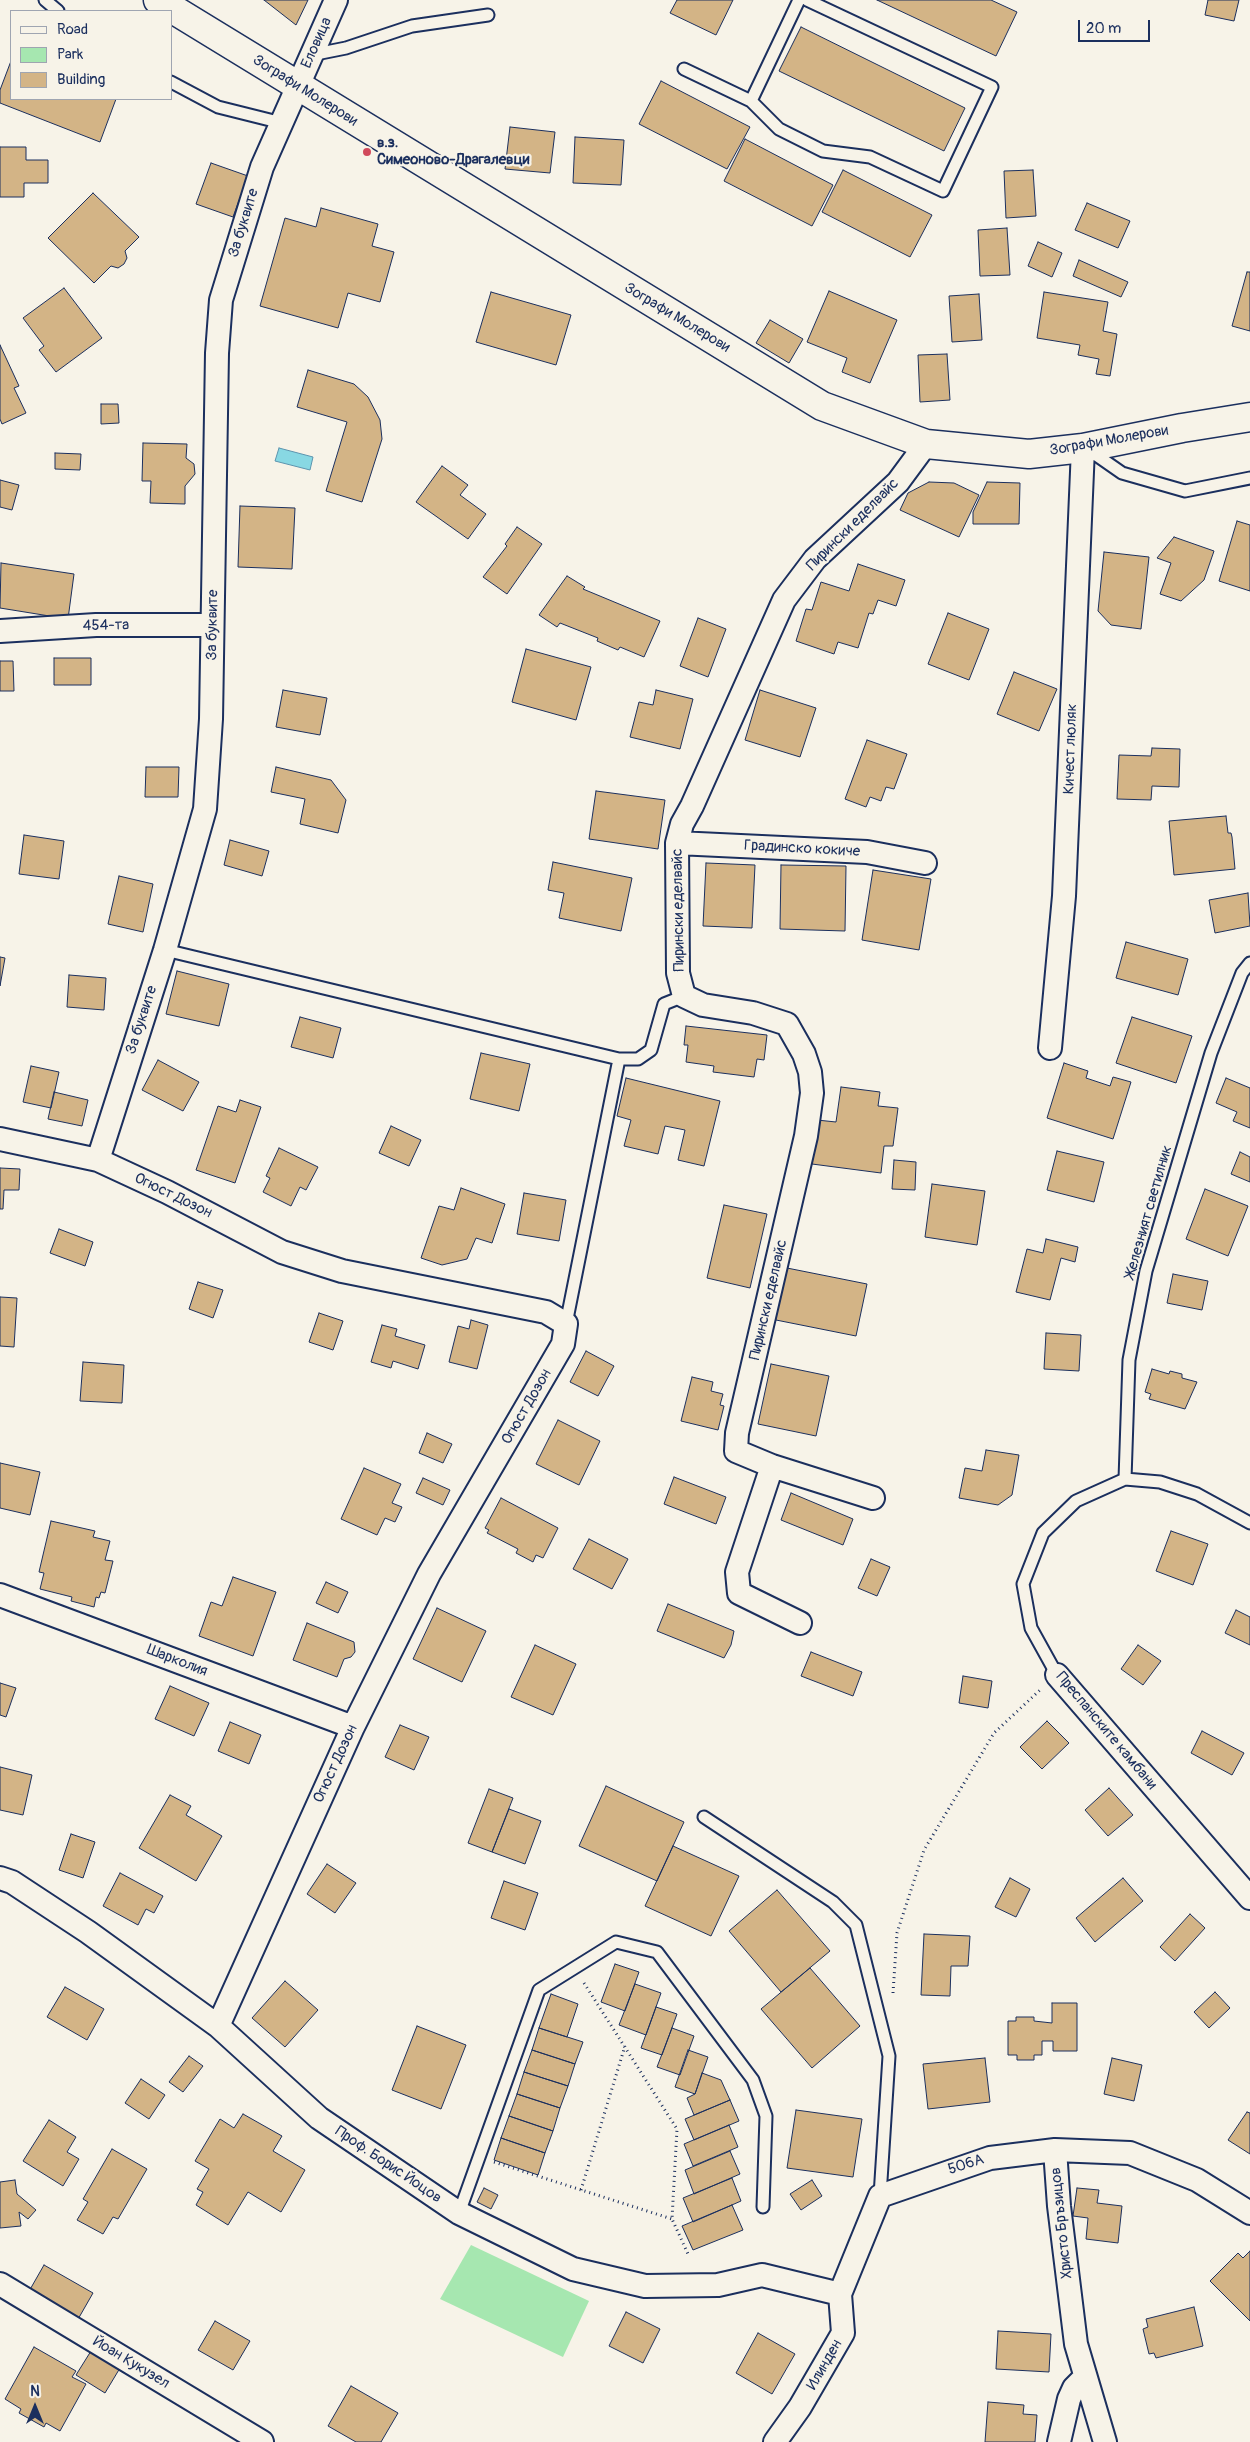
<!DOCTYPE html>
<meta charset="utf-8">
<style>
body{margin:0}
#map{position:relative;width:1250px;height:2442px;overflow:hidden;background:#f7f3e8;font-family:Pangolin,sans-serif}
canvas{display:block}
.legend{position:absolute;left:10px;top:10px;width:162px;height:90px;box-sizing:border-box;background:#f7f3e8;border:1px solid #9fa5b1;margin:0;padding:6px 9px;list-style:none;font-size:15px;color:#1b2f5e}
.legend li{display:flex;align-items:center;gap:10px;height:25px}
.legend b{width:25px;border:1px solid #9fa5b1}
.north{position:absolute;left:10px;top:2382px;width:50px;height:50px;-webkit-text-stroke:4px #f7f3e8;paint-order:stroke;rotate:0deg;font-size:14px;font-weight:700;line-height:20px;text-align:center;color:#1b2f5e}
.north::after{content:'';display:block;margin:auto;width:18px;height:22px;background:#1b2f5e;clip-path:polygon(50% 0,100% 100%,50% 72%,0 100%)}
.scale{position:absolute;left:1078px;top:20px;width:72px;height:22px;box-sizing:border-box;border:2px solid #1b2f5e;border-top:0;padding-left:6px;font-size:15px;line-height:18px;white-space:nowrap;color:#1b2f5e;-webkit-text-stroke:4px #f7f3e8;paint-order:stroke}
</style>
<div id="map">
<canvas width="1250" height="2442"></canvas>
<ul class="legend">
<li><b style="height:6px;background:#f7f3e8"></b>Road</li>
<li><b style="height:14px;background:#a6e7b0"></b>Park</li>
<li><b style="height:14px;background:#d3b486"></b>Building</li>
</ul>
<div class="north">N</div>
<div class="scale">20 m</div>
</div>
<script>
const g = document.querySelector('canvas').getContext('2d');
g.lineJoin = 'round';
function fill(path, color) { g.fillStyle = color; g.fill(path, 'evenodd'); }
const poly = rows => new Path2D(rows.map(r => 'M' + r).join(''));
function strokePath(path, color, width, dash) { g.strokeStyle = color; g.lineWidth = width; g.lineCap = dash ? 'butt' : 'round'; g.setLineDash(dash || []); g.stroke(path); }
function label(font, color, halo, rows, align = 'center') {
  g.font = font + ' Pangolin,sans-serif'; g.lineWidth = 4.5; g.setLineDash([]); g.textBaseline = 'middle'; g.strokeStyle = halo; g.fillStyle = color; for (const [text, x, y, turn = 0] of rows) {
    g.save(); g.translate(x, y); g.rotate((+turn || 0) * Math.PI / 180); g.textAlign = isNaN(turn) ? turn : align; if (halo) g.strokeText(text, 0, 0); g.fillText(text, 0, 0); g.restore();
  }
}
const green = poly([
 [471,2245,589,2301,563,2357,440,2299]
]);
const water = poly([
 [279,448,313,457,310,470,275,461,279,448]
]);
const building = poly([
 [264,0,308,0,296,25,264,0],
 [677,0,733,0,716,35,670,13,677,0],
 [877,0,991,0,1017,12,996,56,877,0],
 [1208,0,1239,0,1234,21,1205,15,1208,0],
 [801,27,965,108,944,151,779,71,801,27],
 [11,61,11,99,116,99,100,142,0,103,0,90,11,61],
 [661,81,750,127,727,169,639,124,661,81],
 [510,127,555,132,550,173,505,169,510,127],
 [575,137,624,140,621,185,573,183,575,137],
 [745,139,833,185,812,226,724,181,745,139],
 [0,147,26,147,26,160,48,160,48,183,24,183,24,197,0,197,0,147],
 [211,163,248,176,233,217,196,204,211,163],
 [843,170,932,215,910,257,822,212,843,170],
 [1033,170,1036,216,1006,218,1004,171,1033,170],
 [93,193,139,237,125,251,127,258,124,264,118,268,111,266,94,283,48,238,93,193],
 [1087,203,1130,221,1118,248,1075,230,1087,203],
 [321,208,378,224,372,246,394,252,380,302,348,293,338,328,260,306,285,218,316,227,321,208],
 [1007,228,1010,275,980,276,978,230,1007,228],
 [1038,242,1062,253,1052,277,1028,266,1038,242],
 [1079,260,1128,282,1121,297,1073,276,1079,260],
 [1247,272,1250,272,1250,331,1232,326,1247,272],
 [64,288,102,338,56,372,39,350,44,346,23,318,64,288],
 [829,291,897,320,870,383,842,372,847,358,807,342,829,291],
 [491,292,571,315,556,365,476,342,491,292],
 [1044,292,1108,302,1103,331,1117,334,1110,376,1096,374,1099,359,1078,355,1080,345,1037,338,1044,292],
 [979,294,982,340,952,342,949,296,979,294],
 [770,320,803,339,789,363,756,343,770,320],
 [0,345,19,386,14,388,26,413,2,424,0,419,0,345],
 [947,354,950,400,920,402,918,355,947,354],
 [308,370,354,384,368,397,380,420,382,439,362,502,326,491,347,422,297,407,308,370],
 [101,404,118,404,119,423,101,424,101,404],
 [143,443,187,444,186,458,194,464,195,474,185,486,185,504,150,503,151,481,142,481,143,443],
 [55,453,81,454,80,470,55,469,55,453],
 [442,466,468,485,460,495,486,514,468,539,416,502,442,466],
 [0,480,19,485,12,510,0,507,0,480],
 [929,482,954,483,979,495,959,537,900,510,908,493,929,482],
 [987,482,1020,483,1019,524,973,524,973,512,987,482],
 [240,506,295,508,292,569,238,567,240,506],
 [1237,521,1250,525,1250,591,1219,581,1237,521],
 [517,527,542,544,507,594,483,577,507,546,505,544,517,527],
 [1174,537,1214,551,1204,580,1181,601,1160,594,1171,563,1157,558,1174,537],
 [1104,552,1149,557,1141,629,1111,625,1098,611,1104,552],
 [1,563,74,574,68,619,0,608,1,563],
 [858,564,905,580,896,606,878,600,873,614,869,613,858,648,838,642,834,654,796,641,806,609,812,610,821,582,849,591,858,564],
 [567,576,585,587,583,589,660,621,644,657,620,647,618,650,597,641,598,638,560,623,557,627,539,615,567,576],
 [948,613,989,629,969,680,928,664,948,613],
 [698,618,726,629,708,677,680,666,698,618],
 [526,649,591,667,576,720,512,702,526,649],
 [54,658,91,658,91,685,54,685,54,658],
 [0,661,13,661,14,691,0,691,0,661],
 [1014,672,1057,689,1039,731,997,714,1014,672],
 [283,690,327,698,320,735,276,727,283,690],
 [656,690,693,699,680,749,630,737,639,702,653,705,656,690],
 [760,690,816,708,800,757,745,740,760,690],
 [867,740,907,754,894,789,886,787,881,801,870,797,866,807,845,799,867,740],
 [1152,748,1180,749,1179,787,1152,786,1151,800,1117,799,1119,755,1151,756,1152,748],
 [146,767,179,767,178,797,145,797,146,767],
 [276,767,331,780,346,800,338,833,300,824,305,799,271,792,276,767],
 [596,791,665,800,658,849,589,839,596,791],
 [1226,816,1228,833,1231,833,1232,837,1235,869,1174,875,1169,821,1226,816],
 [24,835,64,841,59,879,19,874,24,835],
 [230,840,269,851,262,876,224,865,230,840],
 [553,862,632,878,621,931,559,918,564,893,548,890,553,862],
 [706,863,755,865,752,928,703,926,706,863],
 [781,865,846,866,845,931,780,929,781,865],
 [873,870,931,879,919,950,862,940,873,870],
 [119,876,153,884,143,932,108,924,119,876],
 [1248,893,1250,926,1215,933,1209,900,1248,893],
 [1126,942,1188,959,1178,995,1116,978,1126,942],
 [0,957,5,958,0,986,0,957],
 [177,971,229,984,219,1026,166,1014,177,971],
 [69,975,106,978,104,1010,67,1007,69,975],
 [300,1017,341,1028,333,1058,291,1047,300,1017],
 [1132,1017,1192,1036,1176,1083,1116,1063,1132,1017],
 [686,1026,767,1035,764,1060,757,1059,754,1077,713,1072,714,1066,686,1062,688,1045,684,1045,686,1026],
 [481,1053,530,1064,519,1111,470,1099,481,1053],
 [158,1060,199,1082,183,1111,142,1090,158,1060],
 [1064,1063,1088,1071,1086,1078,1110,1086,1113,1077,1131,1082,1113,1139,1047,1118,1064,1063],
 [31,1066,59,1072,51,1108,23,1102,31,1066],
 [626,1078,720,1101,704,1166,678,1160,685,1130,665,1126,658,1154,624,1146,631,1120,617,1116,626,1078],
 [1226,1078,1250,1088,1250,1128,1233,1121,1237,1112,1216,1103,1226,1078],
 [841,1087,880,1092,878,1106,898,1108,893,1146,884,1146,881,1173,812,1164,817,1120,836,1122,841,1087],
 [54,1092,88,1100,82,1126,48,1119,54,1092],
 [240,1100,261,1107,235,1183,196,1170,218,1106,236,1112,240,1100],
 [391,1126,421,1140,409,1166,379,1153,391,1126],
 [279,1148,318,1167,306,1190,300,1187,291,1206,263,1192,270,1178,266,1176,279,1148],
 [1057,1151,1104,1162,1094,1202,1047,1190,1057,1151],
 [1240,1152,1250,1157,1250,1182,1231,1174,1240,1152],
 [894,1160,916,1162,915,1190,892,1189,894,1160],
 [0,1168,20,1169,19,1190,4,1190,3,1209,0,1209,0,1168],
 [932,1184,985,1191,977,1245,925,1237,932,1184],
 [461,1188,505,1204,492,1243,476,1238,467,1259,442,1265,421,1258,439,1206,454,1210,461,1188],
 [1205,1189,1248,1206,1228,1256,1186,1239,1205,1189],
 [524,1193,566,1200,559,1241,517,1234,524,1193],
 [724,1205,767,1214,750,1288,707,1278,724,1205],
 [59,1229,93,1242,85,1266,50,1253,59,1229],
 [1046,1239,1078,1247,1075,1262,1061,1258,1050,1300,1016,1292,1027,1249,1043,1253,1046,1239],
 [782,1267,867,1284,856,1336,771,1319,782,1267],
 [1173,1274,1208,1281,1202,1310,1167,1303,1173,1274],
 [198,1282,223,1290,213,1318,189,1309,198,1282],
 [0,1297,17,1298,14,1347,0,1346,0,1297],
 [319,1313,343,1321,333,1350,309,1342,319,1313],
 [471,1320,488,1325,477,1369,449,1362,458,1326,469,1329,471,1320],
 [382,1325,397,1329,395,1336,425,1345,418,1369,393,1361,391,1368,371,1362,382,1325],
 [1046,1333,1081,1335,1079,1371,1044,1369,1046,1333],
 [586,1351,614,1366,598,1396,570,1382,586,1351],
 [83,1362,124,1365,122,1403,80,1401,83,1362],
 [771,1364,829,1376,816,1436,758,1424,771,1364],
 [1152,1369,1169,1374,1170,1371,1182,1374,1182,1378,1197,1382,1185,1409,1149,1399,1151,1394,1145,1392,1152,1369],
 [692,1377,713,1382,711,1391,723,1394,720,1405,724,1406,718,1430,681,1421,692,1377],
 [558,1420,600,1441,579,1485,536,1464,558,1420],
 [427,1433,452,1444,443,1463,419,1453,427,1433],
 [986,1450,1019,1455,1012,1495,998,1505,959,1498,965,1468,982,1471,986,1450],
 [0,1463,40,1472,30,1515,0,1508,0,1463],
 [364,1468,401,1484,392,1503,402,1507,395,1522,385,1518,377,1535,341,1519,364,1468],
 [674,1477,726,1497,716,1524,664,1504,674,1477],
 [423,1478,450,1490,443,1505,416,1493,423,1478],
 [791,1493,853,1519,843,1545,781,1520,791,1493],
 [501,1498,558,1528,543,1558,536,1555,533,1562,516,1553,518,1549,487,1533,489,1530,485,1528,501,1498],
 [51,1521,95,1531,93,1537,110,1541,105,1560,113,1561,105,1593,101,1592,99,1598,96,1597,94,1607,71,1601,72,1597,40,1589,44,1573,39,1572,51,1521],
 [1171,1531,1208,1544,1193,1585,1156,1571,1171,1531],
 [589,1539,628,1559,612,1589,573,1569,589,1539],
 [871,1559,890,1567,877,1596,858,1588,871,1559],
 [233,1577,276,1592,253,1656,199,1636,211,1602,222,1606,233,1577],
 [326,1582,348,1592,338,1613,316,1603,326,1582],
 [668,1604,734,1631,731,1645,724,1658,657,1631,668,1604],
 [437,1608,486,1631,462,1682,413,1659,437,1608],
 [1236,1610,1250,1617,1250,1645,1225,1633,1236,1610],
 [307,1623,354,1642,355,1652,351,1657,344,1659,337,1677,293,1660,307,1623],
 [535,1645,576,1664,553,1715,511,1697,535,1645],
 [1138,1645,1161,1661,1143,1685,1121,1669,1138,1645],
 [811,1652,862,1672,853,1696,801,1676,811,1652],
 [963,1676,992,1681,988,1708,959,1703,963,1676],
 [0,1683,16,1688,6,1717,0,1715,0,1683],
 [170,1686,209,1703,194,1736,155,1719,170,1686],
 [1047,1721,1069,1743,1042,1769,1020,1747,1047,1721],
 [230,1722,261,1735,249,1764,218,1751,230,1722],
 [400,1725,429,1737,414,1770,385,1757,400,1725],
 [1202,1731,1244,1753,1232,1775,1191,1753,1202,1731],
 [0,1767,32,1775,23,1815,0,1810,0,1767],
 [606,1786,684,1822,657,1881,579,1846,606,1786],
 [1109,1788,1133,1815,1108,1836,1085,1810,1109,1788],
 [489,1789,513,1798,492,1852,468,1843,489,1789],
 [170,1795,191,1806,186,1815,222,1836,196,1881,139,1848,170,1795],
 [509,1809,541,1821,525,1864,492,1852,509,1809],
 [71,1834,95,1842,83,1878,59,1870,71,1834],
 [673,1846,739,1876,711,1936,645,1906,673,1846],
 [327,1864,356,1883,335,1913,307,1894,327,1864],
 [120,1873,163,1896,154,1913,146,1909,138,1925,103,1906,120,1873],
 [1010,1878,1030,1889,1016,1917,995,1907,1010,1878],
 [1123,1878,1143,1901,1095,1942,1076,1918,1123,1878],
 [504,1881,538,1893,525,1930,491,1918,504,1881],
 [777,1890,830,1951,781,1992,729,1931,777,1890],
 [1190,1914,1205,1928,1175,1961,1160,1947,1190,1914],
 [924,1934,970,1936,968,1966,951,1966,950,1996,921,1995,924,1934],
 [615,1964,639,1972,625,2011,601,2002,615,1964],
 [810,1968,860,2026,812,2068,761,2009,810,1968],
 [285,1981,318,2010,285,2047,252,2018,285,1981],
 [635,1984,661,1993,646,2035,619,2025,635,1984],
 [65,1987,104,2009,87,2040,47,2017,65,1987],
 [1215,1992,1230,2008,1209,2028,1194,2012,1215,1992],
 [551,1994,578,2004,567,2037,539,2028,551,1994],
 [1052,2003,1077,2003,1077,2051,1053,2051,1053,2041,1042,2041,1042,2055,1034,2055,1034,2060,1017,2060,1017,2055,1008,2055,1008,2021,1016,2021,1016,2017,1034,2017,1034,2021,1052,2023,1052,2003],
 [656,2007,677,2014,662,2055,641,2048,656,2007],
 [417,2026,466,2045,441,2109,392,2090,417,2026],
 [539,2028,583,2042,575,2064,532,2050,539,2028],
 [672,2028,694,2036,680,2075,657,2067,672,2028],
 [532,2050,575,2064,568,2086,524,2072,532,2050],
 [688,2050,708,2057,695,2094,675,2087,688,2050],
 [189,2056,203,2066,183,2092,169,2082,189,2056],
 [985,2058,990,2102,928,2109,923,2064,985,2058],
 [1112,2058,1142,2065,1134,2101,1104,2094,1112,2058],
 [524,2072,568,2086,560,2108,517,2094,524,2072],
 [702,2073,721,2080,730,2100,694,2115,687,2098,695,2094,702,2073],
 [141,2079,165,2095,149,2119,125,2103,141,2079],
 [517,2094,560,2108,553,2131,509,2116,517,2094],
 [730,2100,739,2121,694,2140,685,2119,730,2100],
 [796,2110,862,2119,853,2177,787,2168,796,2110],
 [1247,2112,1250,2113,1250,2154,1228,2140,1247,2112],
 [243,2114,282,2136,273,2151,305,2170,281,2212,248,2192,228,2225,196,2205,203,2192,197,2189,209,2169,195,2161,220,2119,234,2128,243,2114],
 [509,2116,553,2131,545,2153,501,2138,509,2116],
 [49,2120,76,2137,67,2152,79,2159,63,2186,23,2161,49,2120],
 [729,2125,738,2147,693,2166,684,2144,729,2125],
 [501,2138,545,2153,538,2175,494,2160,501,2138],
 [112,2149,147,2169,118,2219,113,2217,103,2234,77,2220,88,2202,83,2199,112,2149],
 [730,2151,740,2174,694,2194,685,2170,730,2151],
 [732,2178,741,2201,693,2222,683,2198,732,2178],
 [15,2180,17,2194,36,2210,28,2219,19,2212,21,2226,0,2228,0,2182,15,2180],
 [812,2180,822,2196,801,2210,790,2194,812,2180],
 [484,2188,498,2195,491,2209,477,2202,484,2188],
 [1077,2188,1099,2190,1097,2203,1122,2206,1118,2243,1086,2239,1088,2218,1073,2216,1077,2188],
 [732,2205,743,2230,693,2250,682,2226,732,2205],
 [1250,2251,1250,2321,1210,2281,1238,2253,1243,2258,1250,2251],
 [44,2265,93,2293,77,2321,28,2293,44,2265],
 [1194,2307,1203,2346,1156,2358,1154,2353,1149,2354,1143,2329,1148,2327,1146,2319,1194,2307],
 [626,2312,660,2329,643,2363,609,2346,626,2312],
 [215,2321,250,2341,233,2370,198,2350,215,2321],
 [998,2331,1051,2334,1049,2372,996,2369,998,2331],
 [758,2333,795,2354,772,2394,736,2373,758,2333],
 [34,2347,76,2371,72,2377,86,2384,60,2431,46,2423,44,2427,19,2413,21,2409,5,2399,34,2347],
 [91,2351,120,2368,105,2393,76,2375,91,2351],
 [351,2386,398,2413,381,2442,356,2442,328,2426,351,2386],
 [988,2402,1024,2405,1023,2414,1037,2415,1035,2442,985,2442,988,2402]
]);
const path = poly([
 [584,1983,677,2129,672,2219,688,2254],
 [893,1993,897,1933,924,1850,994,1733,1040,1690],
 [494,2162,672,2219],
 [581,2190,625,2046]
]);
const lane = poly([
 [45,0,58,11],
 [799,0,751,101,779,129,823,151,870,157,943,191,992,87,807,0],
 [311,55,346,48,412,26,488,15],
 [684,69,751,101],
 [171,82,218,107,282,123],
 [1089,450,1122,473,1185,491,1250,478],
 [165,950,619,1059,638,1059,651,1050,664,1004,684,996],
 [566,1324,619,1059],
 [1125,1479,1129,1360,1146,1271,1211,1053,1242,973,1250,963],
 [1057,1675,1031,1628,1023,1584,1043,1533,1076,1501,1125,1479,1160,1482,1197,1494,1250,1523],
 [704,1817,833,1902,856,1925,889,2056,880,2196],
 [459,2213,539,1990,616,1942,657,1952,753,2080,766,2116,763,2207]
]);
const street = poly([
 [0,631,96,625,212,625],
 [677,843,867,852,925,863],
 [1050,1048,1064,896,1083,448],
 [0,1139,98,1160,167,1192,282,1252,342,1271,546,1312,566,1324,563,1344,429,1574,353,1727,218,2026],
 [98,1160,165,950,205,809,211,719,217,353,221,300,262,167,336,0],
 [772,1466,737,1572,739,1593,800,1623],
 [873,1498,772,1466,736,1451,737,1433,806,1136,812,1093,810,1072,804,1054,787,1024,753,1013,703,1005,684,996,678,973,677,843,682,824,692,806,784,600,815,559,898,482,926,444],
 [0,1595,353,1727],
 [1057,1675,1250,1898],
 [0,1878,12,1882,88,1932,218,2026,319,2118,459,2213,573,2269,645,2286,718,2285,762,2275,840,2294],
 [1055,2150,1059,2206,1076,2344,1105,2442],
 [0,2284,262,2442],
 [775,2442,800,2407,843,2333,840,2294,880,2196,990,2158,1055,2150,1130,2153,1197,2180,1250,2213],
 [1059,2442,1069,2399,1074,2388,1085,2377]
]);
const secondary = poly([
 [158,0,822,406,926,444,1029,454,1083,448,1182,428,1250,417]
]);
const markers = [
 [367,152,5,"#d1495b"]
];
const streetNames = [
 ["Еловица",317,43,-66],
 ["Зографи Молерови",305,91,32],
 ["За буквите",244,223,-73],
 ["Зографи Молерови",677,318,31],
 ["Зографи Молерови",1109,441,-10],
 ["Пирински еделвайс",853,525,-45],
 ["За буквите",213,625,-89],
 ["454-та",106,626,-1],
 ["Кичест люляк",1071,749,-88],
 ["Градинско кокиче",802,849,3],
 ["Пирински еделвайс",679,910,-91],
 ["За буквите",142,1020,-72],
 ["Огюст Дозон",173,1196,26],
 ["Железният светилник",1149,1212,-74],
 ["Пирински еделвайс",769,1300,-77],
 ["Огюст Дозон",527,1407,-60],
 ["Шарколия",177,1661,21],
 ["Преспанските камбани",1106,1731,50],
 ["Огюст Дозон",336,1764,-65],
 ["Проф. Борис Йоцов",388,2165,34],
 ["506А",966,2165,-18],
 ["Христо Бръзицов",1062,2223,-96],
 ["Йоан Кукузел",131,2363,31],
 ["Илинден",825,2365,-60]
];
const poiNames = [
 ["в.з.",377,143],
 ["Симеоново-Драгалевци",377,160]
];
fill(green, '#a6e7b0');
fill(water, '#88d8e3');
strokePath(water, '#5c94ae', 1);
fill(building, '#d3b486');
strokePath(building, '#1b2f5e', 1);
strokePath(lane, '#1b2f5e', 15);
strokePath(street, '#1b2f5e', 26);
strokePath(secondary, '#1b2f5e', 31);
strokePath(path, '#1b2f5e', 3, [1, 4]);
strokePath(lane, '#f7f3e8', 11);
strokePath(street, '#f7f3e8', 22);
strokePath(secondary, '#f7f3e8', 28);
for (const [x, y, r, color] of markers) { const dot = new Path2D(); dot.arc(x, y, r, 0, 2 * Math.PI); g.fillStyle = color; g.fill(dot); strokePath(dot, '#f7f3e8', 2); }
label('15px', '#1b2f5e', '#f7f3e8', streetNames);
label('bold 15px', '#1b2f5e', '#f7f3e8', poiNames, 'left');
</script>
